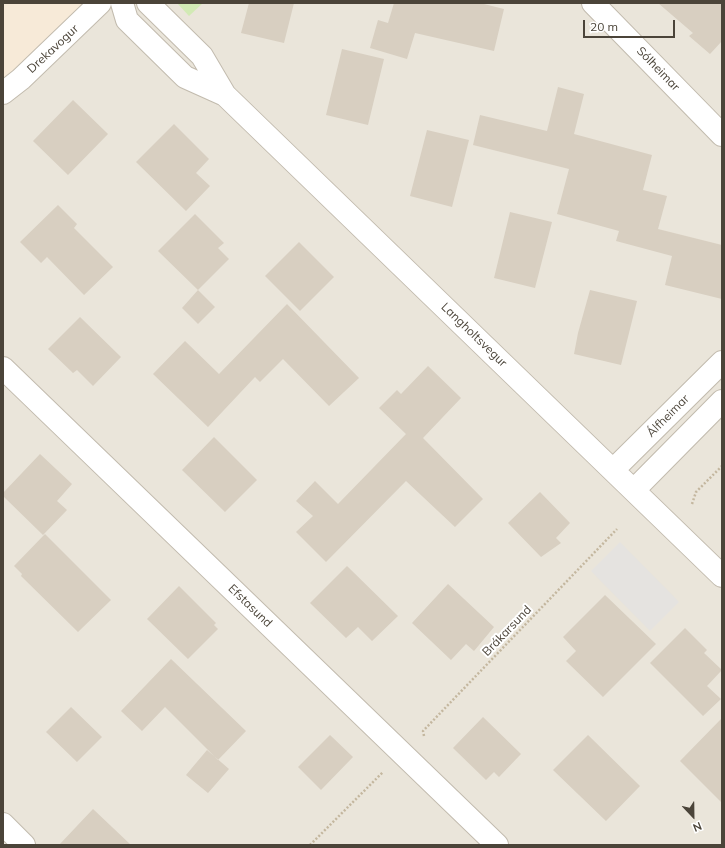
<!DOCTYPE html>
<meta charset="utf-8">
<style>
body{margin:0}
#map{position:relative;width:725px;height:848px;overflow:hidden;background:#f6f3ec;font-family:Mulish,sans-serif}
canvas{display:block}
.frame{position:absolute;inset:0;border:4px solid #4b4439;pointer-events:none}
.north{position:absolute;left:673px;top:796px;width:40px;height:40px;-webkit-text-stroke:3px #fff;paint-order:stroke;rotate:158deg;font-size:11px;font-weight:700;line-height:16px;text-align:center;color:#4b4439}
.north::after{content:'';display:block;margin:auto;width:14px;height:18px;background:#4b4439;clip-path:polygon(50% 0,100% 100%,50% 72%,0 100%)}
.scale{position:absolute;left:583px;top:20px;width:92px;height:18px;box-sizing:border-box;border:2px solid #4b4439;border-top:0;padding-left:5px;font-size:12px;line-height:14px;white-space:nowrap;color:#4b4439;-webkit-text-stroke:3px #fff;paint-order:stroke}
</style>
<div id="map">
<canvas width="725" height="848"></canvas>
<div class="frame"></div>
<div class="north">N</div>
<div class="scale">20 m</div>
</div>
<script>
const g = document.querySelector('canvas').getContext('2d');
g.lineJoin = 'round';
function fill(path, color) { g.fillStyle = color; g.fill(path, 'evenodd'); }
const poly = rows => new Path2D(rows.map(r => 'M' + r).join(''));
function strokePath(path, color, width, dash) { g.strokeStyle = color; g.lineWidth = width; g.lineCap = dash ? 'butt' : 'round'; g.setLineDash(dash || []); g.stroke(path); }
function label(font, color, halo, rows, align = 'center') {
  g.font = font + ' Mulish,sans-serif'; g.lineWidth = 4; g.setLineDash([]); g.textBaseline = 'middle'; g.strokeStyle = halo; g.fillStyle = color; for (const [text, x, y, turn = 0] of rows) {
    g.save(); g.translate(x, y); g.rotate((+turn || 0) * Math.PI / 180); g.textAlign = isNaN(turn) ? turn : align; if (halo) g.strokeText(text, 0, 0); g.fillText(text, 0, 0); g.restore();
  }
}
const residential = poly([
 [111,3,722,3,722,845,3,845,3,93]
]);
const commercial = poly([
 [3,3,111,3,3,93]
]);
const green = poly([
 [177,3,203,3,189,16]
]);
const parking = poly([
 [620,542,679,602,650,631,591,571]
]);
const building = poly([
 [249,3,294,3,284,43,241,33],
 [394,3,480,3,504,9,494,51,415,33,407,59,370,48,378,20,388,23],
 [658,3,722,3,722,41,710,54,689,36,693,33],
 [342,49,384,59,368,125,326,115],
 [558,87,584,94,574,134,652,155,643,190,667,196,658,229,722,245,722,299,665,285,672,256,616,241,619,231,557,214,569,169,473,145,480,115,547,131],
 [73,100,108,134,68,175,33,141],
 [174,124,209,159,196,173,210,186,186,211,136,162],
 [427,130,469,140,452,207,410,196],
 [58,205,77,224,74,228,113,267,84,295,47,257,41,263,20,242],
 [510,212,552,222,535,288,494,278],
 [195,214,224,243,218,248,229,259,198,290,158,251],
 [299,242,334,277,300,311,265,276],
 [198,290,215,307,198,324,182,308],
 [590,290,637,301,621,365,574,354,578,333],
 [287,304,359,378,329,406,283,359,260,382,255,377,208,427,153,374,185,341,219,374],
 [80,317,121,357,93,386,77,370,73,373,48,349],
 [428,366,461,398,423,438,483,499,455,527,406,481,326,562,296,532,313,516,296,501,315,481,338,504,406,434,379,408,397,390,401,394],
 [214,437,257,480,225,512,182,470],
 [40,454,72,484,57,501,67,510,43,535,3,496,3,493],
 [540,492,570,523,556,538,561,543,541,557,508,523],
 [45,534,111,600,78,632,21,576,22,574,14,566],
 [347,566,398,616,372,641,358,627,346,638,310,603],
 [448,584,494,627,474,651,466,644,451,660,412,623],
 [179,586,216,623,214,625,218,629,188,659,147,619],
 [605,595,656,644,603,697,566,661,576,651,563,637],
 [685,628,707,650,704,653,722,670,707,686,721,699,703,716,650,663],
 [171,659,246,731,218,760,165,707,142,731,121,711],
 [71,707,102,737,77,762,46,732],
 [483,717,521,754,499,777,494,772,486,780,453,748],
 [722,718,722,803,680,761],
 [330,735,353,757,321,790,298,767],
 [588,735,640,786,606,821,553,770],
 [207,750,229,769,208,793,186,775],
 [93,809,131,845,59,845]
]);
const path = poly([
 [692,504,696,492,722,466],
 [424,736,423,731,617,529],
 [310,845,383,772]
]);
const minor = poly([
 [122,3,127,20,185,77,225,95],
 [148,3,202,56,225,95,722,576],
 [593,3,722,135],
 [3,93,21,79,100,3],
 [3,368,497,845],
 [613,470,722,362],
 [634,490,722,401],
 [3,824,24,845]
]);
const streetNames = [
 ["Drekavogur",53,49,-43],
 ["Sólheimar",658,69,46],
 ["Langholtsvegur",474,335,44],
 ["Álfheimar",668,416,-45],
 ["Efstasund",250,606,44],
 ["Brákarsund",507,631,-46]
];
fill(residential, '#eae5da');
fill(commercial, '#f7ead8');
fill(green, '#d2eab5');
fill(parking, '#e5e3e0');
fill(building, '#d8cfc1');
strokePath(minor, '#c2bbae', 24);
strokePath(path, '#c4b79f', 2.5, [2, 2]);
strokePath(minor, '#fff', 22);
label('12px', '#4b4439', '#fff', streetNames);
</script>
